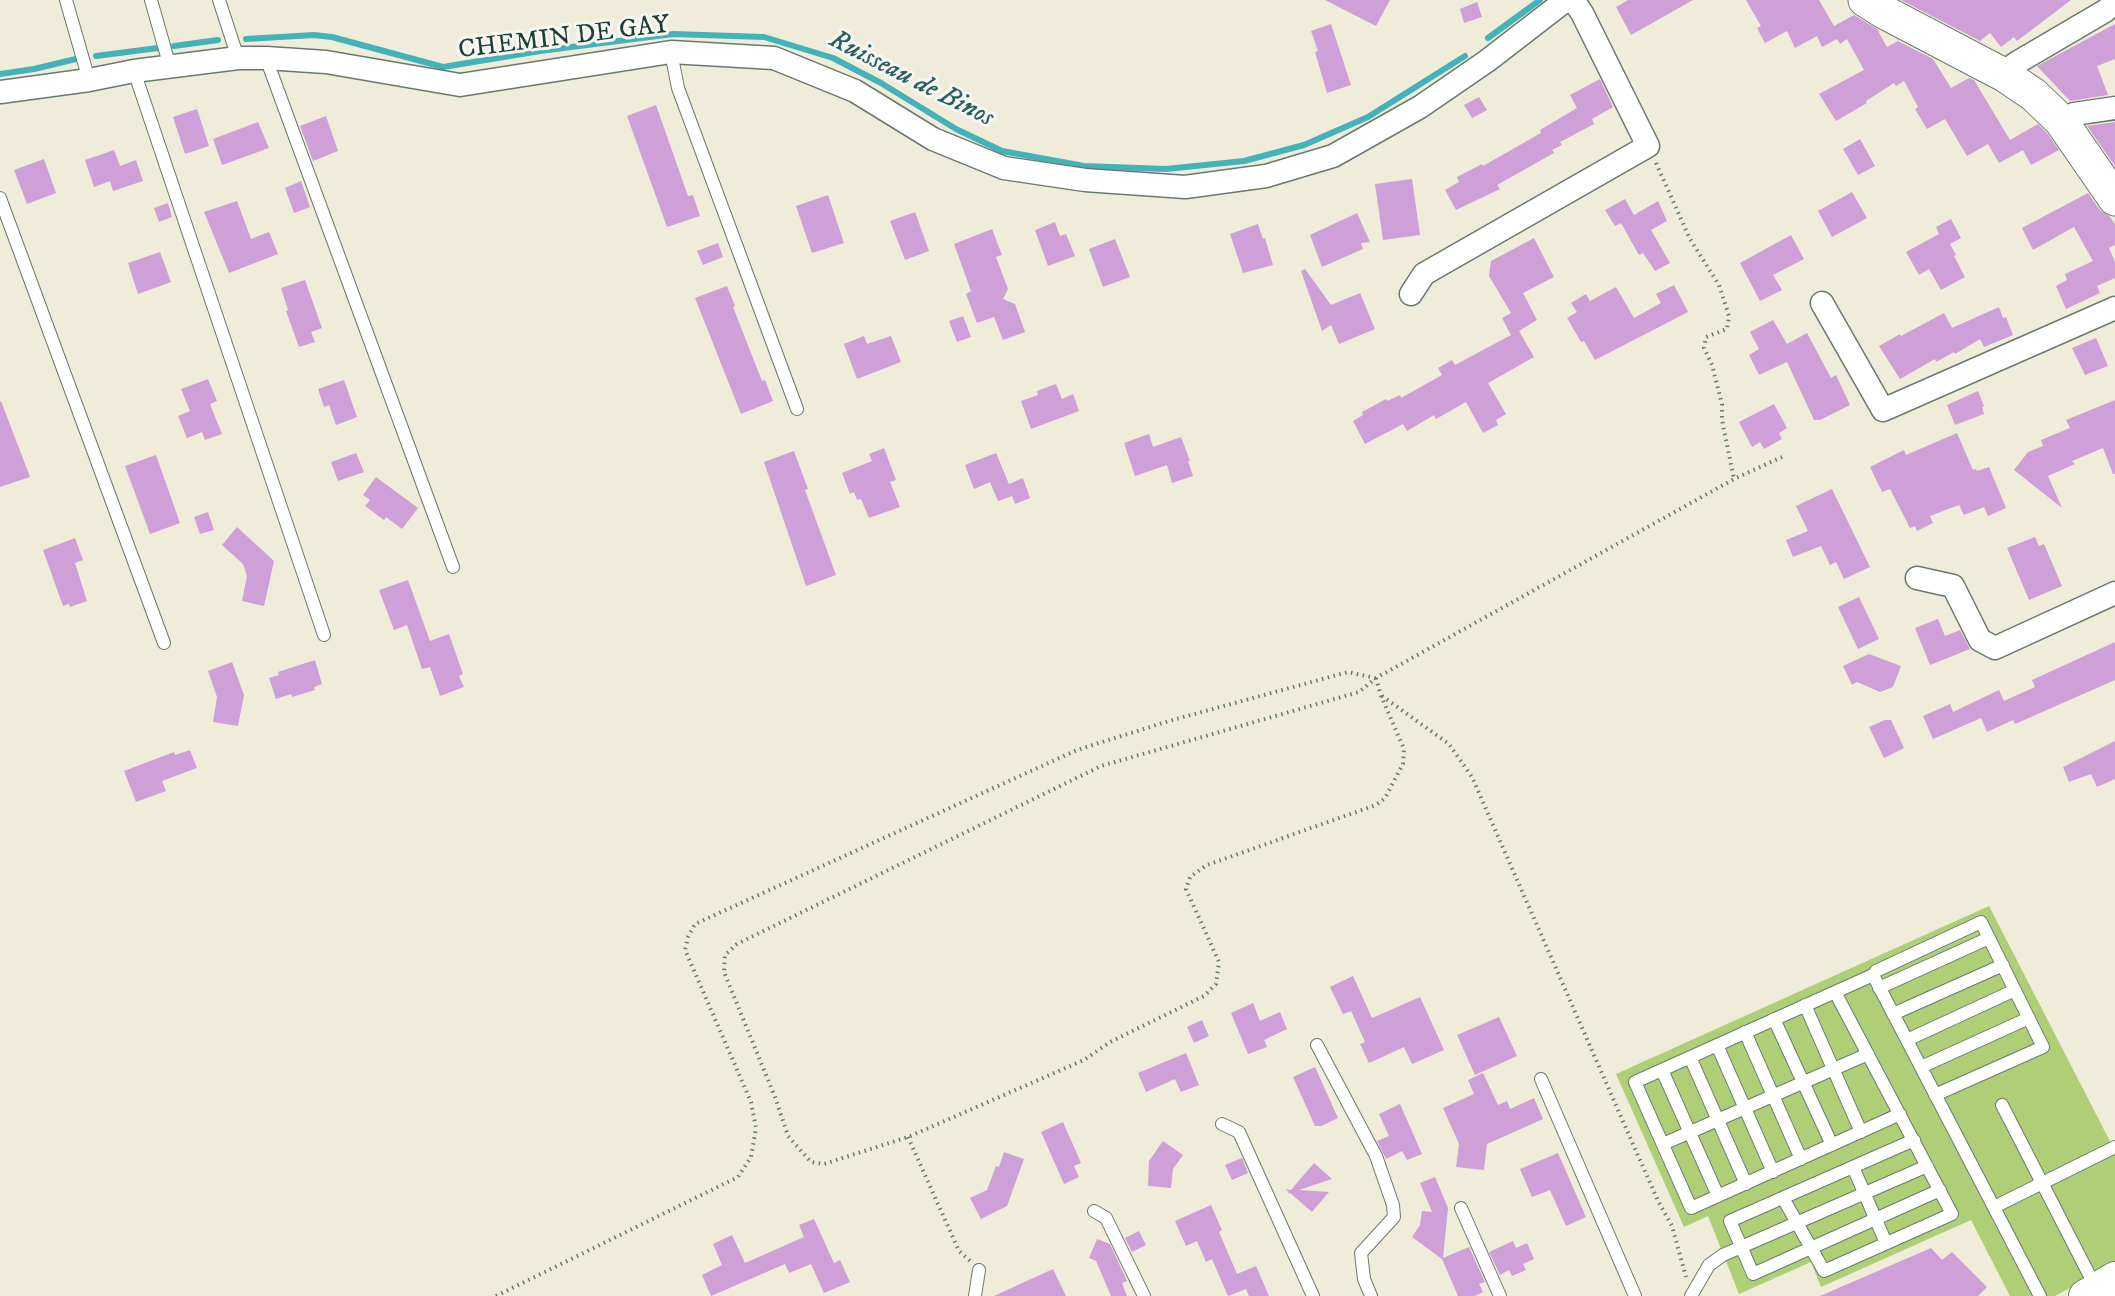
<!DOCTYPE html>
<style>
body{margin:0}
canvas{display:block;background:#efecd9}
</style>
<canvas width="2115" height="1296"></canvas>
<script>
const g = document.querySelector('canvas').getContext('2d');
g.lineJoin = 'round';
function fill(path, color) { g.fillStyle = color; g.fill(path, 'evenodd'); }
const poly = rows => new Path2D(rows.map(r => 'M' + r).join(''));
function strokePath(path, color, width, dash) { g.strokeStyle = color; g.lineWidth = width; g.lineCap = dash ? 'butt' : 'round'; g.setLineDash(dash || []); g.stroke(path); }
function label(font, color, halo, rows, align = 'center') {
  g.font = font + ' "IM FELL DW Pica",serif'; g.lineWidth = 6; g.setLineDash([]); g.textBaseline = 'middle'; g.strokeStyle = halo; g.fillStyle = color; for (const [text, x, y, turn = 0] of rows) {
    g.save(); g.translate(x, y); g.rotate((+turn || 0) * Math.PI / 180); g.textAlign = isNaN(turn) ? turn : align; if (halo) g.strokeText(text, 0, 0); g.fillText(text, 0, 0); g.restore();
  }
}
const green = poly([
 [1989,906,2115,1151,2115,1264,2055,1296,2010,1296,1971,1220,1821,1287,1811,1262,1739,1294,1708,1216,1684,1227,1616,1074]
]);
const stream = poly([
 [1488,38,1540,0],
 [246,39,314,35,332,37,443,67,540,51,673,34,764,37,833,58,881,83,956,129,1002,151,1084,166,1166,169,1244,161,1304,145,1368,117,1465,56],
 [174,46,218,40],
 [96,56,158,48],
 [0,74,34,69,76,59]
]);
const building = poly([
 [1325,0,1390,0,1376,26],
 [1628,0,1693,0,1631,35,1616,7],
 [1746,0,1819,0,1834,26,1854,15,1877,29,1887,47,1898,41,1933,59,1951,88,1969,78,1974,80,2010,140,2038,124,2047,133,2059,150,2031,165,2023,150,1999,163,1988,144,1967,156,1945,119,1927,129,1915,109,1918,107,1904,81,1896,86,1894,83,1866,101,1867,103,1836,121,1819,94,1864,70,1847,39,1840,44,1837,39,1822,47,1817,36,1795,48,1787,31,1765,43,1757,28,1761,26],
 [1901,0,2071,0,2017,41,2014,37,2001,47,1990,33,1980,41],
 [1477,2,1482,17,1464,23,1460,9],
 [1331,24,1351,85,1327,93,1315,52,1318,51,1311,31],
 [2115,24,2115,59,2097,66,2108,95,2070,101,2037,66],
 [1600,79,1613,107,1592,119,1594,124,1560,142,1562,145,1552,150,1554,153,1497,185,1500,189,1456,210,1445,190,1459,182,1457,177,1482,164,1483,166,1541,133,1540,130,1577,108,1570,95],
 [1479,97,1487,110,1472,118,1464,105],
 [656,105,688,196,693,195,700,216,667,227,627,116],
 [197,109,209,146,185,154,173,117],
 [326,116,338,151,313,161,300,126],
 [258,122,269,148,222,165,213,139],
 [2115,122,2115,166,2087,126],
 [1860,139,1875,166,1858,175,1843,149],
 [114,150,120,166,136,160,143,181,113,191,110,181,94,187,85,160],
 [44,159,56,193,27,204,14,170],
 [1412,179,1420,235,1383,240,1375,184],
 [301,181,310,207,294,213,285,188],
 [1852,192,1867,218,1832,237,1818,211],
 [2088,193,2100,210,2110,217,2115,224,2115,245,2109,248,2115,262,2115,278,2097,286,2100,293,2066,309,2056,286,2067,280,2065,274,2093,261,2074,227,2033,250,2022,228],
 [828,195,844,243,812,253,796,206],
 [1625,199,1634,215,1658,201,1667,221,1651,230,1670,263,1655,271,1643,253,1639,255,1621,223,1615,226,1605,210],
 [237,201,251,239,269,232,278,254,229,273,204,212],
 [168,203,172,217,159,222,154,208],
 [915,212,929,251,905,260,890,221],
 [1357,213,1370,242,1361,243,1363,249,1322,267,1310,235],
 [1951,219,1961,238,1950,244,1956,255,1954,256,1965,277,1941,290,1929,269,1919,275,1906,252,1939,234,1936,227],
 [1055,222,1060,236,1066,234,1075,256,1048,266,1035,230],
 [1258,224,1263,239,1265,238,1273,265,1243,273,1230,234],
 [992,229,1002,255,996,257,1008,289,1003,299,1015,304,1025,332,1003,340,994,317,977,323,966,294,971,291,954,244],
 [1791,235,1804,259,1773,275,1782,290,1760,301,1740,263],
 [1534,238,1554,277,1523,293,1537,320,1519,331,1534,357,1488,383,1506,414,1496,420,1498,425,1483,433,1466,402,1436,419,1434,415,1407,431,1403,424,1365,444,1353,421,1363,415,1362,412,1386,399,1387,401,1400,395,1401,398,1442,375,1438,368,1452,360,1455,365,1511,335,1502,318,1511,313,1489,276,1491,261],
 [1115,239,1130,277,1103,287,1089,249],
 [718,243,723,257,703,265,697,251],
 [160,252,171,282,138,294,128,263],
 [1305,269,1331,305,1360,293,1375,329,1339,344,1331,325,1322,331,1301,271],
 [305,280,322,328,311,332,315,342,299,347,286,311,288,310,281,288],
 [1674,285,1688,312,1595,360,1584,341,1581,342,1567,318,1577,312,1571,303,1586,294,1590,301,1616,287,1634,318,1661,303,1656,294],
 [727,286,735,306,733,307,762,381,765,380,773,401,741,414,695,298],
 [1999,307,2003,318,2006,317,2013,335,1984,347,1980,339,1955,354,1954,352,1936,362,1935,359,1900,379,1879,346,1900,334,1901,336,1944,313,1952,328],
 [963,316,971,337,957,342,949,321],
 [1773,320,1787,344,1807,333,1831,378,1836,375,1850,405,1820,420,1814,420,1787,362,1759,375,1749,355,1759,349,1750,332],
 [864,336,867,344,891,336,901,362,857,379,844,344],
 [2096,338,2108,366,2085,375,2072,348],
 [208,379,217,401,210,404,222,434,205,440,202,432,187,438,178,416,190,411,181,389],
 [344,380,357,417,336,425,329,405,324,407,318,389],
 [1056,384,1062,399,1073,394,1079,411,1031,429,1021,401,1038,395,1037,391],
 [1978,391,1984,406,1982,407,1984,414,1955,425,1947,405],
 [2115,400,2115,474,2113,474,2103,448,2072,461,2075,464,2048,476,2062,508,2014,470,2028,452,2043,446,2041,440,2070,428,2066,420],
 [1,401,30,477,0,487,0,402],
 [1774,404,1787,428,1779,433,1782,439,1764,449,1760,442,1752,447,1739,422],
 [1957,433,1973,470,1976,469,1977,471,1989,467,2006,508,1988,516,1984,507,1964,515,1959,505,1930,516,1933,523,1917,531,1915,526,1910,528,1890,489,1882,492,1870,467,1904,450,1906,455],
 [1149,434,1153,447,1181,437,1190,461,1188,461,1193,476,1172,483,1167,465,1135,476,1124,443],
 [884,448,896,480,890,482,900,507,869,518,861,499,857,500,854,492,850,494,842,473,872,461,869,454],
 [794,451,808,489,805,490,836,575,806,586,764,462],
 [356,453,364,472,338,481,331,462],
 [996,453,1009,484,1023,478,1030,498,1015,504,1012,496,998,501,990,482,974,489,965,465],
 [156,455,180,523,150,534,125,466],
 [376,477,418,508,402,529,386,517,384,520,365,506,370,500,363,495],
 [1832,489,1870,567,1844,579,1836,562,1830,565,1821,546,1793,557,1786,540,1808,531,1796,506],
 [208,512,214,530,200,534,194,517],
 [237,527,274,561,264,606,242,601,247,576,243,564,222,545],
 [2035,537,2039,546,2044,544,2062,586,2029,600,2007,548],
 [75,538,83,560,75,563,87,601,70,607,69,604,63,606,43,550],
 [408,580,430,641,449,634,463,674,459,676,464,687,440,696,430,667,422,669,407,625,394,630,379,590],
 [1859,597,1879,639,1858,649,1838,607],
 [1938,619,1945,636,1960,630,1970,649,1930,665,1915,628],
 [2115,642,2115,680,2015,724,2013,720,1987,732,1981,718,1933,739,1923,716,1950,704,1953,712,1999,690,2004,701,2035,687,2032,680],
 [1869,654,1901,666,1893,687,1880,692,1857,682,1852,685,1843,666],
 [315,660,322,684,314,687,315,690,292,697,291,694,276,699,269,678,279,675,278,672],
 [232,662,244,695,238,726,213,722,217,697,208,671],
 [1885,720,1891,720,1904,748,1884,758,1869,727],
 [2115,741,2115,779,2097,787,2091,774,2069,782,2063,767],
 [190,750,197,768,162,781,166,791,136,802,124,771,174,752,175,755],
 [1353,976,1372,1018,1420,997,1444,1050,1412,1064,1404,1047,1369,1063,1360,1044,1365,1042,1351,1011,1343,1014,1330,987],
 [1253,1003,1260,1021,1280,1012,1287,1029,1264,1040,1267,1047,1248,1054,1231,1013],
 [1499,1017,1517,1056,1475,1075,1457,1035],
 [1202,1020,1209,1036,1194,1043,1187,1027],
 [1186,1053,1199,1085,1181,1092,1175,1079,1146,1092,1138,1073],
 [1315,1067,1338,1118,1321,1126,1315,1126,1293,1077],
 [1483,1073,1498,1105,1507,1101,1510,1109,1534,1098,1543,1119,1487,1144,1484,1170,1456,1167,1459,1144,1443,1108,1474,1094,1468,1080],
 [1400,1104,1422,1154,1407,1160,1402,1151,1386,1159,1377,1141,1389,1136,1379,1114],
 [1063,1122,1081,1163,1074,1166,1079,1177,1064,1184,1041,1132],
 [1163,1141,1183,1155,1173,1169,1171,1188,1148,1186,1149,1161],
 [1004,1152,1024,1159,1007,1206,981,1219,970,1198,987,1190,996,1166,999,1167],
 [1558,1153,1586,1217,1566,1226,1550,1190,1532,1197,1520,1169],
 [1242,1158,1248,1173,1232,1180,1225,1165],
 [1314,1163,1332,1179,1299,1190,1329,1192,1312,1212,1290,1193,1287,1194,1289,1192,1285,1189,1291,1190],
 [1435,1177,1448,1208,1443,1258,1469,1247,1485,1282,1479,1284,1483,1292,1475,1296,1458,1296,1442,1259,1412,1237,1420,1225,1422,1211,1432,1212,1420,1183],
 [1211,1205,1222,1230,1219,1232,1237,1274,1256,1266,1269,1296,1249,1296,1246,1289,1228,1296,1212,1259,1206,1262,1197,1241,1186,1246,1175,1221],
 [814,1219,834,1263,840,1260,850,1282,824,1293,811,1264,789,1273,785,1264,711,1296,702,1275,722,1265,713,1244,732,1235,745,1263,804,1237,799,1225],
 [1139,1231,1146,1245,1132,1252,1125,1238],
 [1097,1239,1110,1244,1127,1281,1122,1283,1127,1296,1111,1296,1096,1261,1089,1258],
 [1513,1241,1516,1248,1527,1243,1534,1259,1523,1264,1526,1270,1512,1276,1509,1270,1500,1275,1489,1252],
 [1931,1248,1942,1260,1952,1252,1987,1287,1978,1296,1820,1296],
 [1053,1269,1066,1296,994,1296]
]);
const path = poly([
 [1656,163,1690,239,1719,285,1729,316,1727,329,1706,337,1704,348,1712,365,1722,404,1722,420,1734,479],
 [1376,678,1381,696,1404,749,1403,764,1385,798,1376,805,1207,865,1190,877,1186,889,1219,962,1216,984,1204,996,1110,1042,1084,1060,908,1137,824,1164,811,1162,788,1136,775,1097,724,972,725,955,737,944,1101,766,1359,692,1376,678,1734,479,1782,457],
 [1382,696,1449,744,1472,777,1658,1201,1672,1226,1686,1277],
 [908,1137,959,1251,970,1261],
 [496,1296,738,1177,751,1157,756,1128,751,1102,685,950,688,937,695,924,1077,750,1169,721,1348,672,1375,678]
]);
const lane = poly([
 [66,0,89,80],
 [151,0,170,67],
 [219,0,238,58],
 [671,52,678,88,797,409],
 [266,58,453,567],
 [134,71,324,635],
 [0,198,164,643],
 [1873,975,2040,1296],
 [1879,988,1989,938],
 [1805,1005,1861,1132],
 [1893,1014,2003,965],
 [1774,1019,1832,1145],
 [1745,1032,1801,1159],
 [1907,1040,2015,990],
 [1317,1045,1376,1156,1393,1205,1394,1217,1361,1253,1364,1279,1371,1296],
 [1717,1045,1773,1172],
 [1690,1057,1746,1184],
 [1921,1067,2029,1018],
 [1662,1070,1718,1196],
 [1541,1079,1635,1296],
 [2002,1105,2096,1288],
 [1900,1114,1691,1208,1635,1082,1873,975,1876,971,1981,922,2043,1047,1935,1095],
 [1222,1124,1239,1132,1313,1296],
 [1914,1140,1730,1221,1753,1274,1940,1190],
 [1663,1144,1868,1054],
 [1853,1167,1886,1243],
 [1783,1198,1824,1271,1952,1214,1835,992],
 [1994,1207,2115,1147],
 [1461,1208,1500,1296],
 [1094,1211,1106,1218,1144,1296],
 [975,1296,979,1270],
 [1691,1296,1709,1265,1723,1255,1927,1166]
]);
const street = poly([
 [2006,76,2011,67,2018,62,2105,11,2115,3],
 [0,92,89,80,134,71,238,58,266,58,326,62,460,85,671,52,774,58,855,91,933,139,1004,168,1085,180,1185,187,1266,176,1333,156,1420,107,1487,61,1566,0],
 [2061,121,2074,114,2115,108],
 [1411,294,1424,274,1648,146,1582,13,1573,0],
 [1822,303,1883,410,2115,308],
 [1917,578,1953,586,1980,640,1995,648,2115,593]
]);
const secondary = poly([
 [2085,1296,2115,1278]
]);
const primary = poly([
 [1865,0,1884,12,2006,76,2034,95,2061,121,2115,199]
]);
const streetNames = [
 ["CHEMIN DE GAY",564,39,-7]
];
const waterNames = [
 ["Ruisseau de Binos",911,80,27]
];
fill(green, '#afcf76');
strokePath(stream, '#43b3b9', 6);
fill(building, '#cf9fd7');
strokePath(lane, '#687a6e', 14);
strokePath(street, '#687a6e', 25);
strokePath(secondary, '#687a6e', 34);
strokePath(primary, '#687a6e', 35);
strokePath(path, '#687a6e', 4, [1.5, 4.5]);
strokePath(lane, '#fff', 12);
strokePath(street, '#fff', 22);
strokePath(secondary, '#fff', 32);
strokePath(primary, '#fff', 33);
label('26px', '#1f3d34', '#f6f6f2', streetNames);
label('italic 27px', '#2a605c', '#f6f6f2', waterNames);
</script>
